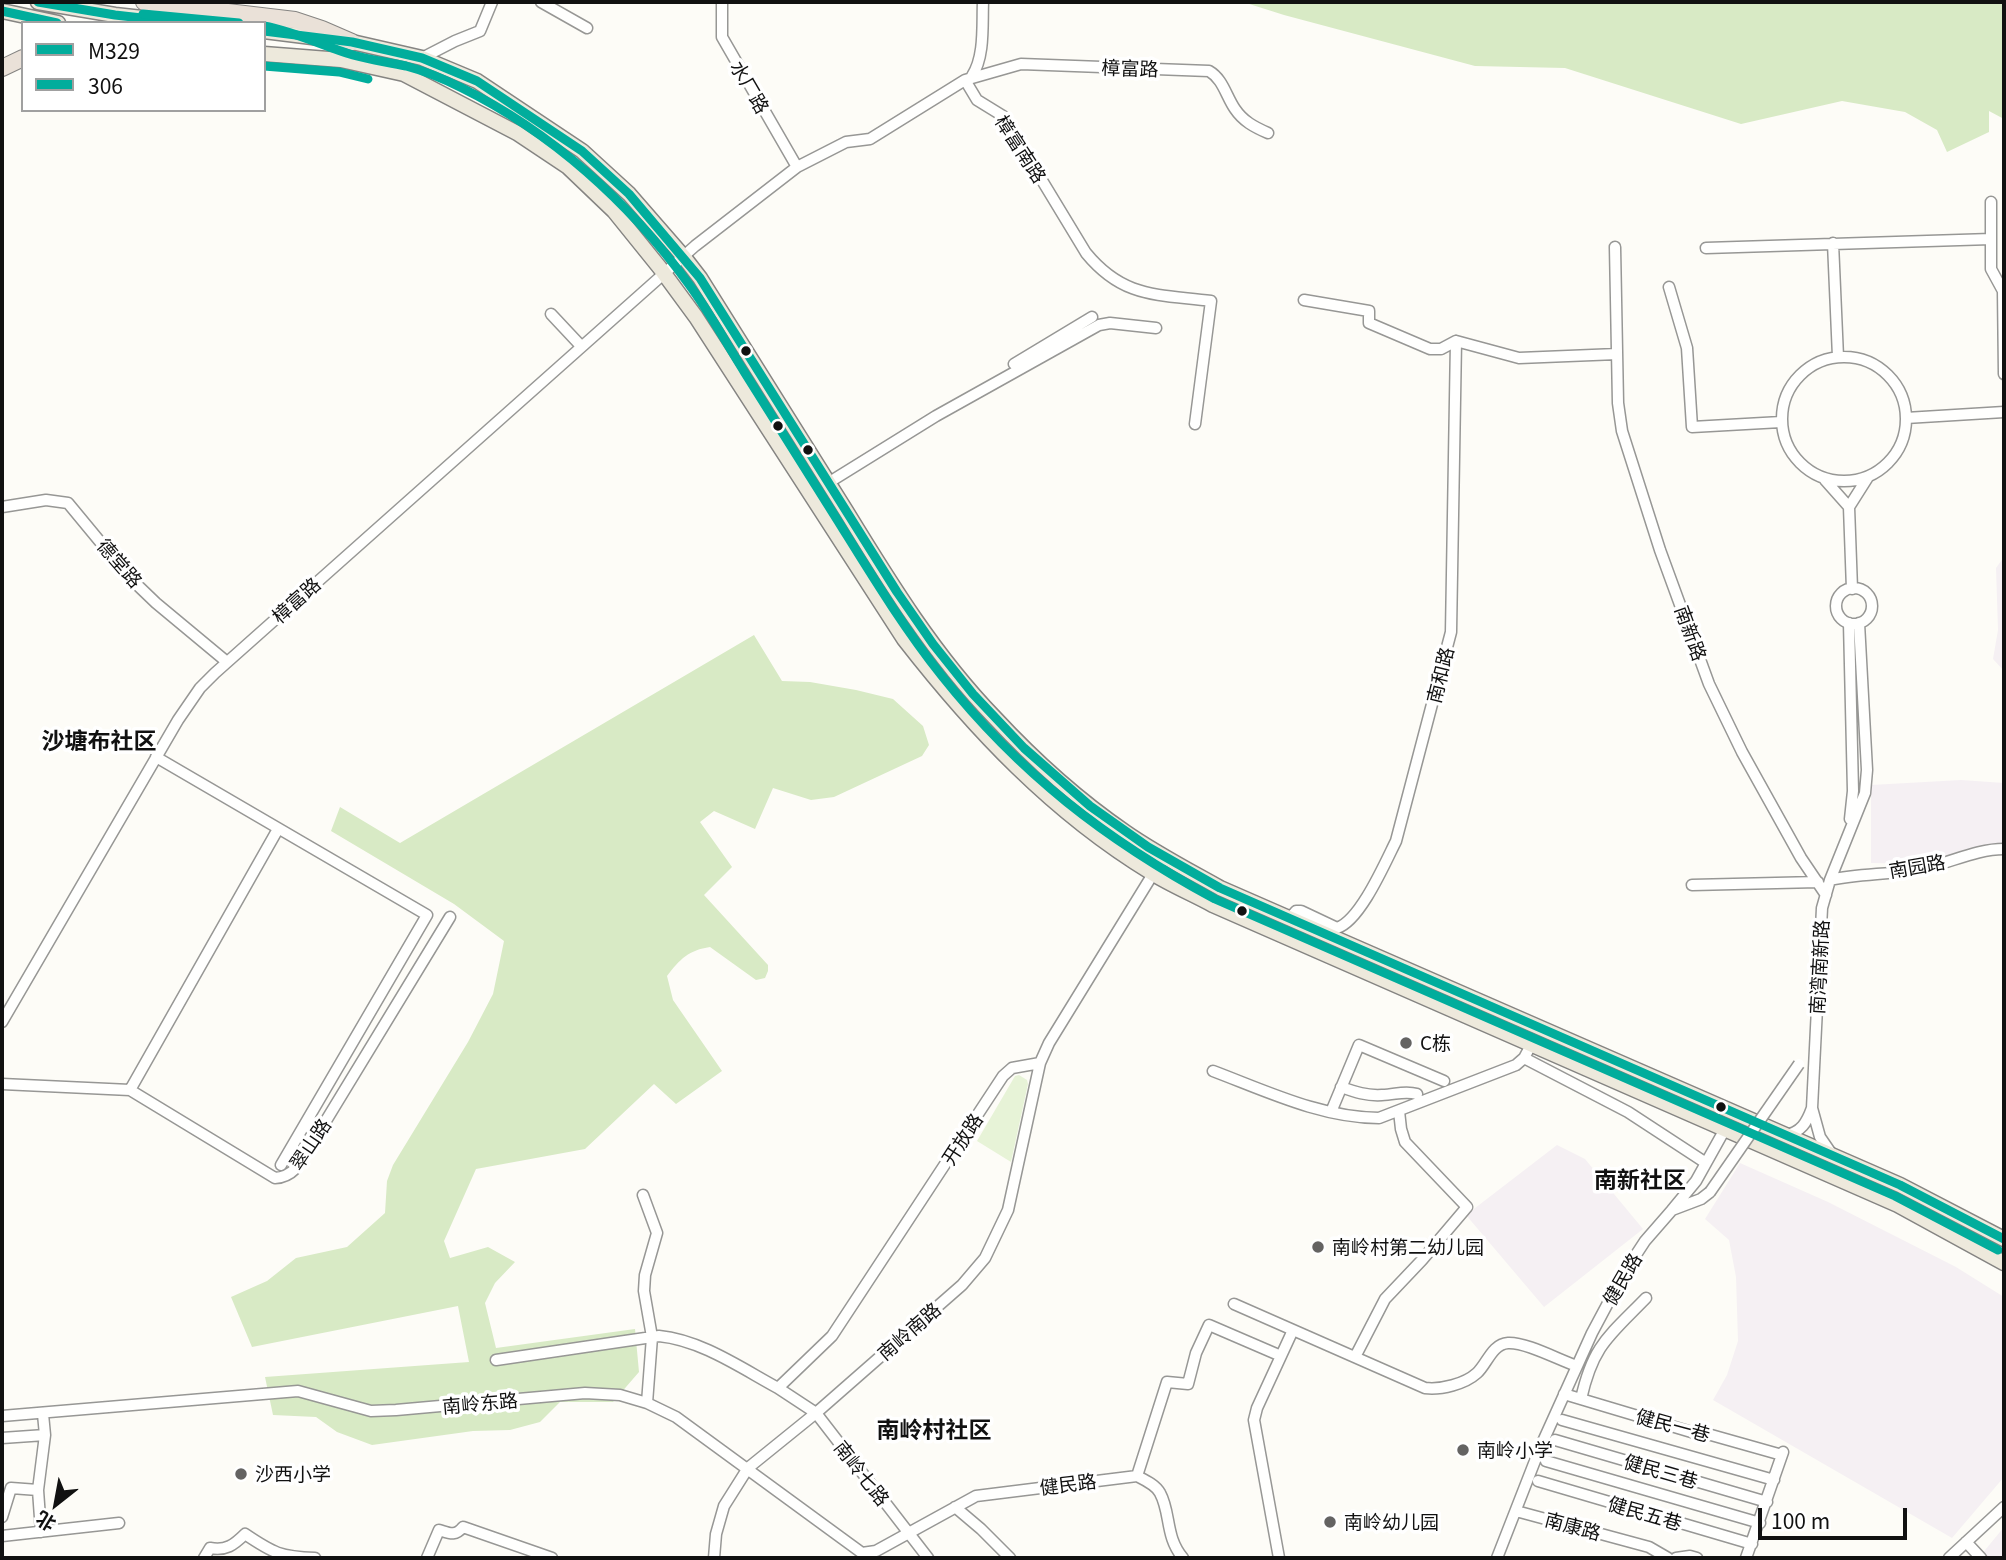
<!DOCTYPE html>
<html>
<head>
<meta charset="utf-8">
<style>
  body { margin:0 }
  #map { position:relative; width:2006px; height:1560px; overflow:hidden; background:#fdfcf7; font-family:Georgia,"Noto Sans SC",serif }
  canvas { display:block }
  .frame { position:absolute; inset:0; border:4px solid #111; pointer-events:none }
  .legend { position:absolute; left:21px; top:21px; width:245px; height:91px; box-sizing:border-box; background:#fff; border:2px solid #a0a0a0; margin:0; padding:9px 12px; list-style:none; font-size:21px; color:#111 }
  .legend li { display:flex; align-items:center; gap:14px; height:35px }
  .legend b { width:35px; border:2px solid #a0a0a0 }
  .north { position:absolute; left:21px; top:1469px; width:70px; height:70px; -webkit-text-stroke:5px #fff; paint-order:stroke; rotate:211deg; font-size:19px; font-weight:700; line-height:28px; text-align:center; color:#111 }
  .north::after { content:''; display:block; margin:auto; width:24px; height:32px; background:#111; clip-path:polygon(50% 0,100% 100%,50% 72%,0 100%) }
  .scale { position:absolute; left:1758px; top:1508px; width:149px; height:32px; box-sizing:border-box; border:4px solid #111; border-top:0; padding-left:9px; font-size:21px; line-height:24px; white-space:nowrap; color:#111; -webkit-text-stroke:5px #fff; paint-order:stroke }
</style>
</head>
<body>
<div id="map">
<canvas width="2006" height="1560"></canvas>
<div class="frame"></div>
<ul class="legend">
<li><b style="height:9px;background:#01ad9c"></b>M329</li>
<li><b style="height:9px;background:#01ad9c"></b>306</li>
</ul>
<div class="north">北</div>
<div class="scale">100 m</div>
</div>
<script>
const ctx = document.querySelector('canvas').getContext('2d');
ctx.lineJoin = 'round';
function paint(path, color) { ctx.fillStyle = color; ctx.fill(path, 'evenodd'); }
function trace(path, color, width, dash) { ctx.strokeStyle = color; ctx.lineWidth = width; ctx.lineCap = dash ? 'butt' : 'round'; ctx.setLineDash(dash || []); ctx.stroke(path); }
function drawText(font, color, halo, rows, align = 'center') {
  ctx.font = font + ' Georgia,"Noto Sans SC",serif'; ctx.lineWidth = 7; ctx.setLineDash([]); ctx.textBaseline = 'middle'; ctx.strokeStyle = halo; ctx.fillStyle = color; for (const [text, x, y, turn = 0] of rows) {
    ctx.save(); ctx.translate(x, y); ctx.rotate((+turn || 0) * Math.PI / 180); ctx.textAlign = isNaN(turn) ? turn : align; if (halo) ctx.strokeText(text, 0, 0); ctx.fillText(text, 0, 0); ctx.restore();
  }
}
paint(new Path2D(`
  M 2004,557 L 2004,671 L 1993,659 L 1998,630 L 1996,568 Z
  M 1961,780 L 2004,783 L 2004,844 L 1924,864 L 1871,863 L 1871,785 Z
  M 1557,1145 L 1585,1159 L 1643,1229 L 1544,1307 L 1466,1215 Z
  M 1740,1163 L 1828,1202 L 1956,1267 L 2004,1297 L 2004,1477 L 1952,1538 L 1713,1400 L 1727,1375 L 1738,1341 L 1736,1277 L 1729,1240 L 1705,1219 Z
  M 2004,1527 L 2004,1558 L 1984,1558 L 1981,1555 Z`), '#f5f0f3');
paint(new Path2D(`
  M 1019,1075 L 1027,1080 L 1028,1084 L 1011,1162 L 977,1141 L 1015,1076 Z`), '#e7f3d7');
paint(new Path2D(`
  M 1243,2 L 2004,2 L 2004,119 L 1989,111 L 1989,132 L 1947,152 L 1937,130 L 1905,112 L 1842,101 L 1741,124 L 1565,68 L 1475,66 L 1284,15 Z
  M 754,635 L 782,681 L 810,682 L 856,690 L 893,699 L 923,726 L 929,745 L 922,756 L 834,797 L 811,800 L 773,788 L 755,829 L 714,811 L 700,822 L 732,867 L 704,895 L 768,965 L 768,971 L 765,978 L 756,980 L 710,947 C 689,950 680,959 667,976 L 673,1000 L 722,1071 L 676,1104 L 654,1084 L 585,1149 L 476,1169 L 444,1241 L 450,1258 L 488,1247 L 515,1262 L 495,1283 L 485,1303 L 496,1348 L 635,1329 L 639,1372 L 613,1402 L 560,1402 L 540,1422 L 510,1430 L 473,1431 L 372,1445 L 337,1432 L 316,1417 L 273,1415 L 265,1377 L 469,1362 L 458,1306 L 252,1347 L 231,1297 L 267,1281 L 296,1258 L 347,1247 L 385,1213 L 387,1181 L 393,1165 L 468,1042 L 493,994 L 504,941 L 454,904 L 331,831 L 340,807 L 400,843 Z`), '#d8eac5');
const minor = new Path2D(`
  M 541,2 L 587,28
  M 722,2 L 722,37 L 797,167
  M 422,58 L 455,41 L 480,31 L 492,2
  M 972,76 C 985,56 982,25 983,2
  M 965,80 L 1021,64 L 1209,71 C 1223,79 1226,96 1235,109 C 1243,121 1254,127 1268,133
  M 1991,202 L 1991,269 L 2003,291 L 2004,374
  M 1833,243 L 1838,357
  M 1615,247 L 1618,403 L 1622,431 L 1660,550 L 1709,684 L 1742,752 L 1801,858 L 1826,895
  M 1706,248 L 1991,239
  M 1669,287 L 1687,348 L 1692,427 L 1781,422
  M 1304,300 L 1369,311 L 1369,323 L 1430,349 L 1441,349 L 1456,341 L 1519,358 L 1617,354
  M 551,314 L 581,346
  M1782 419a62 62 0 1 1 124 0a62 62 0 1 1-124 0Z
  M 1014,364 L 1092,317
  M 1906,418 L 2004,412
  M 1825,480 L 1849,507
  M 828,483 L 936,416 L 1099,325 L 1110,323 L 1156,328
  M 2,507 L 46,500 L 68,503 L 130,578 L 156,603 L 227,662
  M1836 606a18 18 0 1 1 36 0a18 18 0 1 1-36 0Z
  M 1852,589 L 1849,507 L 1868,477
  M 1849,623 L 1853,791 L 1850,819
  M 156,757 L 427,915 L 281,1165
  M 1830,880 C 1862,873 1896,875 1929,867 C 1954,861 1978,849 2004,849
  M 1692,885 L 1818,882
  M 1289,919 L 1296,911 L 1301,911 L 1337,928 C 1360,921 1385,863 1396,841 L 1451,632 L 1456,341
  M 2,1022 L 178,720 L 200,688 L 215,673 L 695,246 L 797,167 L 846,142 L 870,139 L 965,80 L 977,100 L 1003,116 L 1086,253 C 1123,298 1156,294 1211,301 L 1195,424
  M 1524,1058 L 1628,1112 L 1706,1163
  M 1213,1071 C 1266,1091 1322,1118 1379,1118 L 1516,1065 L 1524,1058 L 1531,1045
  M 2,1084 L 130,1090 L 275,1178 C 296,1177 303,1158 313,1142 L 450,917
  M 1341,1087 C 1355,1092 1367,1096 1382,1095 C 1395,1095 1404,1090 1417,1094
  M 130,1090 L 278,829
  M 1331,1112 L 1359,1045 L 1444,1081
  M 1785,1135 C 1801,1133 1807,1122 1812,1108
  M 1831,1153 L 1820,1137 L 1812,1108 L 1822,908 L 1830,880 L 1865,793 L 1867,770 L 1859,623
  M 643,1195 L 657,1233 L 645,1275 L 644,1291 L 652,1337 L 647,1403
  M 1672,1210 L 1696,1181 L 1725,1129
  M 1234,1304 L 1425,1388 C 1441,1390 1465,1384 1477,1373 C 1487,1364 1492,1344 1508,1343 C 1526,1342 1559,1360 1577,1366
  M 1355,1357 L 1385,1299 L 1422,1260 L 1467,1207 L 1405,1142 L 1401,1129 L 1399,1111
  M 496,1360 L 659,1336 C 701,1340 741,1368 778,1388
  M 1564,1394 L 1698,1434 L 1704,1433 L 1782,1455
  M 1581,1399 C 1593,1345 1609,1336 1646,1298
  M 2,1416 L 298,1391 L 371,1411 L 396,1410 L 585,1393 L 620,1395 L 647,1403 L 676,1417 L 862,1553 L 876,1551 L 976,1496 L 1137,1476 C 1145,1480 1156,1485 1160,1493 C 1171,1513 1165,1537 1183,1558
  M 1562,1420 L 1774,1480
  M 2,1438 L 45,1435 L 43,1414
  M 1555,1440 L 1767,1502
  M 1546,1461 L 1760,1523
  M 1137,1476 L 1167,1382 L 1188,1384 L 1196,1353 L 1209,1325 L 1281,1356
  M 1538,1481 L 1752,1544
  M 38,1490 L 41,1532
  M 955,1507 L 981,1529 L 1010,1558
  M 1516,1511 L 1649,1547 L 1668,1558
  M 2,1517 L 11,1488 L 38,1490 L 45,1435
  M 2,1536 L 119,1523
  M 1966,1542 L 1981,1558
  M 204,1558 L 210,1548 C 226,1551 234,1545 245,1534 C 273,1553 281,1557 315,1558
  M 427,1558 L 439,1530 C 449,1533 455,1537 463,1527 L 552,1558
  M 714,1558 L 716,1534 L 724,1506 L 748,1468 L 816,1413 L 962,1285 L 985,1258 L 1008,1210 L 1040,1063
  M 928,1558 L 816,1413 L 778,1388 L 832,1336 L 1003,1076 L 1012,1068 L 1040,1063 L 1049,1043 L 1164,856
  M 1279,1558 L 1254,1420 L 1257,1408 L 1293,1330
  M 1497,1558 L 1540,1448 L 1592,1333 L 1624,1273 L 1645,1241 L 1672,1210 L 1701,1199 L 1710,1192
  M 1676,1558 L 1690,1556 L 1697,1558
  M 1746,1558 L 1783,1452
  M 1949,1558 L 2004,1507`);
const major = new Path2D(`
  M 38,2 L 115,15 L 188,23
  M 2,11 L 58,23
  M 264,31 L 352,42 L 422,58 L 477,81 L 582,151 L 629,194 L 683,256 L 700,278 C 749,356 797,434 846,511 C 890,583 935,656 994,717 C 1033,759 1077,799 1125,832 C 1155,853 1188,870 1220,888 L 1900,1185 L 2004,1239
  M 264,54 L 341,60 L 404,74 L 517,133 L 568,167 L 614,211 L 660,268 L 696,317 L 904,639 C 974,729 1053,813 1152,873 C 1171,885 1193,894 1213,905 L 1898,1205 L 2004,1263`);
const highway = new Path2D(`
  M 144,2 L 295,20 L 322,29 L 352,42
  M 2,68 L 23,58`);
trace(minor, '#979795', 13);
trace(major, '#858482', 17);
trace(highway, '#858482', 18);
trace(minor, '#fffffe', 10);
trace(major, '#ede9dc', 14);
trace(highway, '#eae1d8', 16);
const minorBridge = new Path2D(`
  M 1710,1192 L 1799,1064`);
trace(minorBridge, '#979795', 13, []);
trace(minorBridge, '#fffffe', 10);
trace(new Path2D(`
  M 38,2 L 115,15 L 186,23
  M 2,11 L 57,23
  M 264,31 L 352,42 L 422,58 L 477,81 L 582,151 L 629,194 L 700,278 L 897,592 L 933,644 L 973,694 L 1024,748 L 1090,806 L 1148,847 L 1220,888 L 1900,1185 L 2004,1239`), '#01ad9c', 9);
trace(new Path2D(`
  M 143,14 L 239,23
  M 264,26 C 296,32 323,46 353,55 C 370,60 388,62 406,66 C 425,71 444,79 462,88 C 551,132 629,202 688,283 C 709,311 726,343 745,373 C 776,423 807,472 838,521 C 871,574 903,627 942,676 C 1020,774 1106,840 1215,899 L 1895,1196 L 1998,1250
  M 264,66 L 339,72 L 368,79`), '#01ad9c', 9);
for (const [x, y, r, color] of [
  [746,351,6,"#111"],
  [778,426,6,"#111"],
  [808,450,6,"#111"],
  [1242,911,6,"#111"],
  [1406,1043,7,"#646362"],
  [1721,1107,6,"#111"],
  [1318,1247,7,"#646362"],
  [1463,1450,7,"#646362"],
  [241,1474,7,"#646362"],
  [1330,1522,7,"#646362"]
]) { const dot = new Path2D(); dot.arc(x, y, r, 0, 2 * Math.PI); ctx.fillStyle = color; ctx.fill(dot); trace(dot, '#fff', 2.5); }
drawText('19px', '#111', '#fff', [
  ["樟富路",1130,68,2],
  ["水厂路",750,87,60],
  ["樟富南路",1021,149,57],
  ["德堂路",120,563,49],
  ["樟富路",296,600,-42],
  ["南新路",1691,633,70],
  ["南和路",1440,675,-76],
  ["南园路",1917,866,-10],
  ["南湾南新路",1819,967,-87],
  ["开放路",962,1139,-57],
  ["翠山路",310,1144,-56],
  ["健民路",1622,1279,-60],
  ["南岭南路",909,1331,-41],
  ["南岭东路",480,1403,-5],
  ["健民一巷",1673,1425,15],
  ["健民三巷",1661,1471,16],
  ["南岭七路",862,1473,52],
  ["健民路",1068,1484,-7],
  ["健民五巷",1645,1513,16],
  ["南康路",1573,1526,15]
]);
drawText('19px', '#111', '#fff', [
  ["C栋",1420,1043],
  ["南岭村第二幼儿园",1332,1247],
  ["南岭小学",1477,1450],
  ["沙西小学",255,1474],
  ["南岭幼儿园",1344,1522]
], 'left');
drawText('bold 23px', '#111', '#fff', [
  ["沙塘布社区",99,740],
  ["南新社区",1640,1179],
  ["南岭村社区",934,1429]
]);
</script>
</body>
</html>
